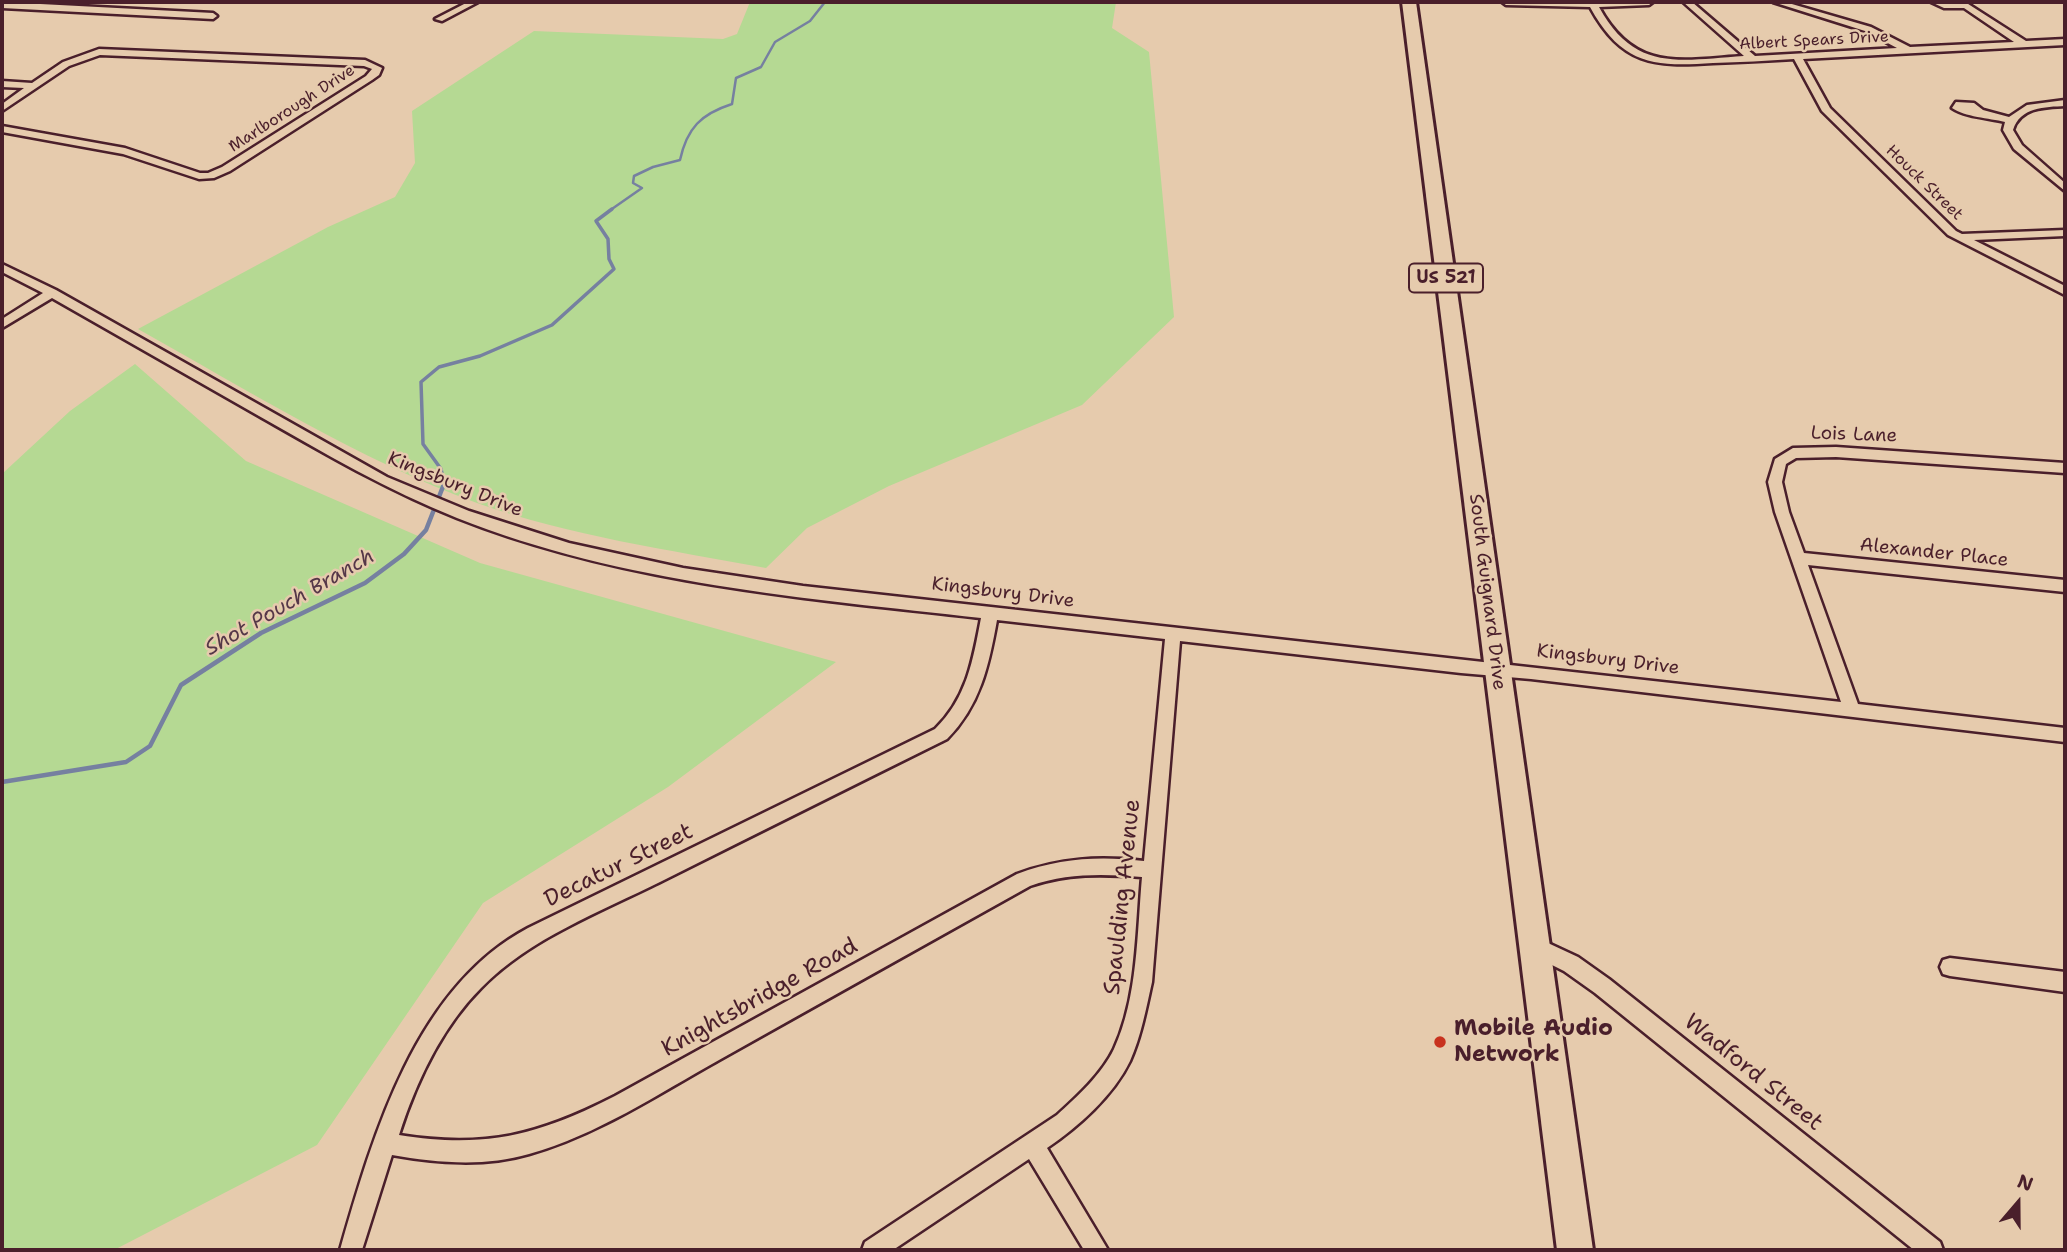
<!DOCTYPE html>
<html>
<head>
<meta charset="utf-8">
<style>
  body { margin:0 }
  #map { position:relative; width:2067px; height:1252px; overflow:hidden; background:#e6cbad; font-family:"Shantell Sans",sans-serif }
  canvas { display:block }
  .frame { position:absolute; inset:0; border:4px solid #4a1f2b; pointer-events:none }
  .north { position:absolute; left:1983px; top:1168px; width:70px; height:70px; -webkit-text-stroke:5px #e6cbad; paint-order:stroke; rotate:20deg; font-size:19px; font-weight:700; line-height:28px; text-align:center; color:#4a1f2b }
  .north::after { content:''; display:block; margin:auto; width:24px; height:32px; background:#4a1f2b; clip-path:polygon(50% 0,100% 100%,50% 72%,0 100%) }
</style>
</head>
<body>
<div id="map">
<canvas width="2067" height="1252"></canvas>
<div class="frame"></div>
<div class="north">N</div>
</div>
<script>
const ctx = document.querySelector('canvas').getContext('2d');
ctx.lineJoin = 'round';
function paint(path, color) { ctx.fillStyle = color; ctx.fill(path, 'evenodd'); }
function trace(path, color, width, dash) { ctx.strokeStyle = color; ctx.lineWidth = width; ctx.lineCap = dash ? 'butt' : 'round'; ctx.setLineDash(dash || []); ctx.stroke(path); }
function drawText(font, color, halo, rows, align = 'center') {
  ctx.font = font + ' "Shantell Sans",sans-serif'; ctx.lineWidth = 5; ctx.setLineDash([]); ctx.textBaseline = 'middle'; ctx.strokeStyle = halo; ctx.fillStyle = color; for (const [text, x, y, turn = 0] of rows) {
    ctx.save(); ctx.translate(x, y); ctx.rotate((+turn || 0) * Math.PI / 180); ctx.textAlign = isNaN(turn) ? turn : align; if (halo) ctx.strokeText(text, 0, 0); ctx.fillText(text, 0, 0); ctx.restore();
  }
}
paint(new Path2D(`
  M 750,2 L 1116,2 L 1112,28 L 1149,52 L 1174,317 L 1082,405 L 889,486 L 807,528 L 766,568 C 670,550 570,536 477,503 C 358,459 249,391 138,329 L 328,227 L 395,197 L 415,163 L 412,111 L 534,31 L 723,39 L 737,34 Z
  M 135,364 L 246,461 L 480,563 L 836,662 L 668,787 L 483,903 L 317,1145 L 114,1250 L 2,1250 L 2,474 L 70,411 Z`), '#b5d993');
trace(new Path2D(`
  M 609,211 L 642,188 L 633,183 L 634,176 L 653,167 L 680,160 C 687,128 701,114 732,104 L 736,78 L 761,67 L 775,42 L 810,21 L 825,2`), '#7680a0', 2.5);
trace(new Path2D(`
  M 443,478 L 441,469 L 423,444 L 421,382 L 439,367 L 480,356 L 552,325 L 614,269 L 609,259 L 608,239 L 596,221 L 612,209`), '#7680a0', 3.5);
trace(new Path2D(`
  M 2,782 L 126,762 L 150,746 L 181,685 L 261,633 L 365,583 L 404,554 L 426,530 L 444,484 L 442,476`), '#7680a0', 4.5);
const minor = new Path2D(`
  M 2,2 L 213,13 L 217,16 L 213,19 L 2,8 Z
  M 468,2 L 478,2 L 442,21 L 435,19 Z
  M 1502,2 L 1653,2 L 1649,5 L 1599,7 C 1635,73 1680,60 1744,56 L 1683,2 L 1692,2 L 1755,56 L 1897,48 L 1865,31 L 1773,2 L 1785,2 L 1871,27 L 1910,47 L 2014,42 L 1964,8 L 1944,8 L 1931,2 L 1965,2 L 2026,41 L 2065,39 L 2065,45 L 1803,59 L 1830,108 L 1956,231 L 1962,234 L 2065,230 L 2065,236 L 1974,240 L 2065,286 L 2065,295 L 1948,235 L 1822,111 L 1794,59 C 1766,61 1741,62 1713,63 C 1653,67 1622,65 1590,7 L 1506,5 Z
  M 99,49 L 365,60 L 382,68 L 379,75 L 372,80 L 230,171 L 214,178 L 199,179 L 123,154 L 2,132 L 2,126 L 125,148 L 200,173 L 208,173 L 222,167 L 366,76 L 372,69 L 364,66 L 100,55 L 69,66 L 2,111 L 2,104 L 24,88 L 2,87 L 2,81 L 32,83 L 63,62 Z
  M 2065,100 L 2065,106 C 2045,107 2020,107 2013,130 L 2022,145 L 2065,183 L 2065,191 L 2014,149 L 2003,130 L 2005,122 C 1989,118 1965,117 1952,108 L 1956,102 L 1974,103 L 1983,110 L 2009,117 L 2027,105 Z
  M 2,264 L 56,290 L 387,477 L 469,511 L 569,543 L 683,568 L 803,586 L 1841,702 L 1775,512 L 1768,482 L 1775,459 L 1793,448 L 1836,447 L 2065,463 L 2065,473 L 1836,457 L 1796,458 L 1786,464 L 1782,482 L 1789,512 L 1804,553 L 2065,580 L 2065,592 L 1808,565 L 1858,704 L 2065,728 L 2065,742 L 1531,679 L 1461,673 L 1180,641 L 1152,982 C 1146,1009 1141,1036 1130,1061 C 1113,1096 1078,1127 1047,1148 L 1108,1250 L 1084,1250 L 1029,1159 L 893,1250 L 862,1250 L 865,1242 L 1057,1115 C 1077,1097 1102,1074 1114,1049 C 1138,997 1137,933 1142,877 C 1103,874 1067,873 1030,886 C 926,944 822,1002 719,1060 C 658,1094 597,1135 529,1154 C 485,1167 437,1163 392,1155 L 362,1250 L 340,1250 C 373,1135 415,988 528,928 L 935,729 C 967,698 973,660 981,618 C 805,598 623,584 457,518 C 387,490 324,453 259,416 C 190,377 121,337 52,298 L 2,328 L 2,319 L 43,293 L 2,272 ZM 997,620 L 1165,639 L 1144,861 C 1099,856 1060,858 1017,874 L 615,1096 C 539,1135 485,1149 399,1135 C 416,1082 442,1027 481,988 C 530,938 600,912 662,881 C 757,833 852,786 947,739 C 980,706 989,665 997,620 Z
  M 1535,937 L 1578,957 L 1609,979 L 1940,1242 L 1943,1250 L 1914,1250 L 1595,993 L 1564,971 L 1528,953 L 1525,946 L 1528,939 Z
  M 1950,958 L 2065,972 L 2065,992 L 1950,976 L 1943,974 L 1940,967 L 1943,960 Z`);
const highway = new Path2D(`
  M 1402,2 L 1416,2 L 1593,1250 L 1557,1250 Z`);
trace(minor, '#4a1f2b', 5);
trace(highway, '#4a1f2b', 6);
paint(minor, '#e6cbad');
paint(highway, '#e6cbad');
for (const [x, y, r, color] of [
  [1440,1042,7,"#c8321e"]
]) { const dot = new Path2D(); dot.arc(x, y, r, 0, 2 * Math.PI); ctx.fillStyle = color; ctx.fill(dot); trace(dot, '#e6cbad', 2.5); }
drawText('16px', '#4a1f2b', '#e6cbad', [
  ["Albert Spears Drive",1814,41,-3],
  ["Marlborough Drive",292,109,-33],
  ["Houck Street",1924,183,44]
]);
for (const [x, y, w] of [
  [1446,278,74]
]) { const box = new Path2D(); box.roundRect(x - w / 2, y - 14.5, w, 29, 5); ctx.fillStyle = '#e6cbad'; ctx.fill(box); trace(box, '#4a1f2b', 2); }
drawText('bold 18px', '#4a1f2b', null, [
  ["US 521",1446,278]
]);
drawText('19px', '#4a1f2b', '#e6cbad', [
  ["Lois Lane",1854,435,2],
  ["Kingsbury Drive",455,485,22],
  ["Alexander Place",1934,553,6],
  ["South Guignard Drive",1487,592,83],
  ["Kingsbury Drive",1003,593,7],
  ["Kingsbury Drive",1608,660,7]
]);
drawText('italic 21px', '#553748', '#e6cbad', [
  ["Shot Pouch Branch",290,603,-30]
]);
drawText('23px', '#4a1f2b', '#e6cbad', [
  ["Decatur Street",619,866,-26],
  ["Spaulding Avenue",1123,897,-84],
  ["Knightsbridge Road",760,998,-29],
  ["Wadford Street",1753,1073,39]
]);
drawText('bold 23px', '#4a1f2b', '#e6cbad', [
  ["Mobile Audio",1454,1029],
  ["Network",1454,1055]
], 'left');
</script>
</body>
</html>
